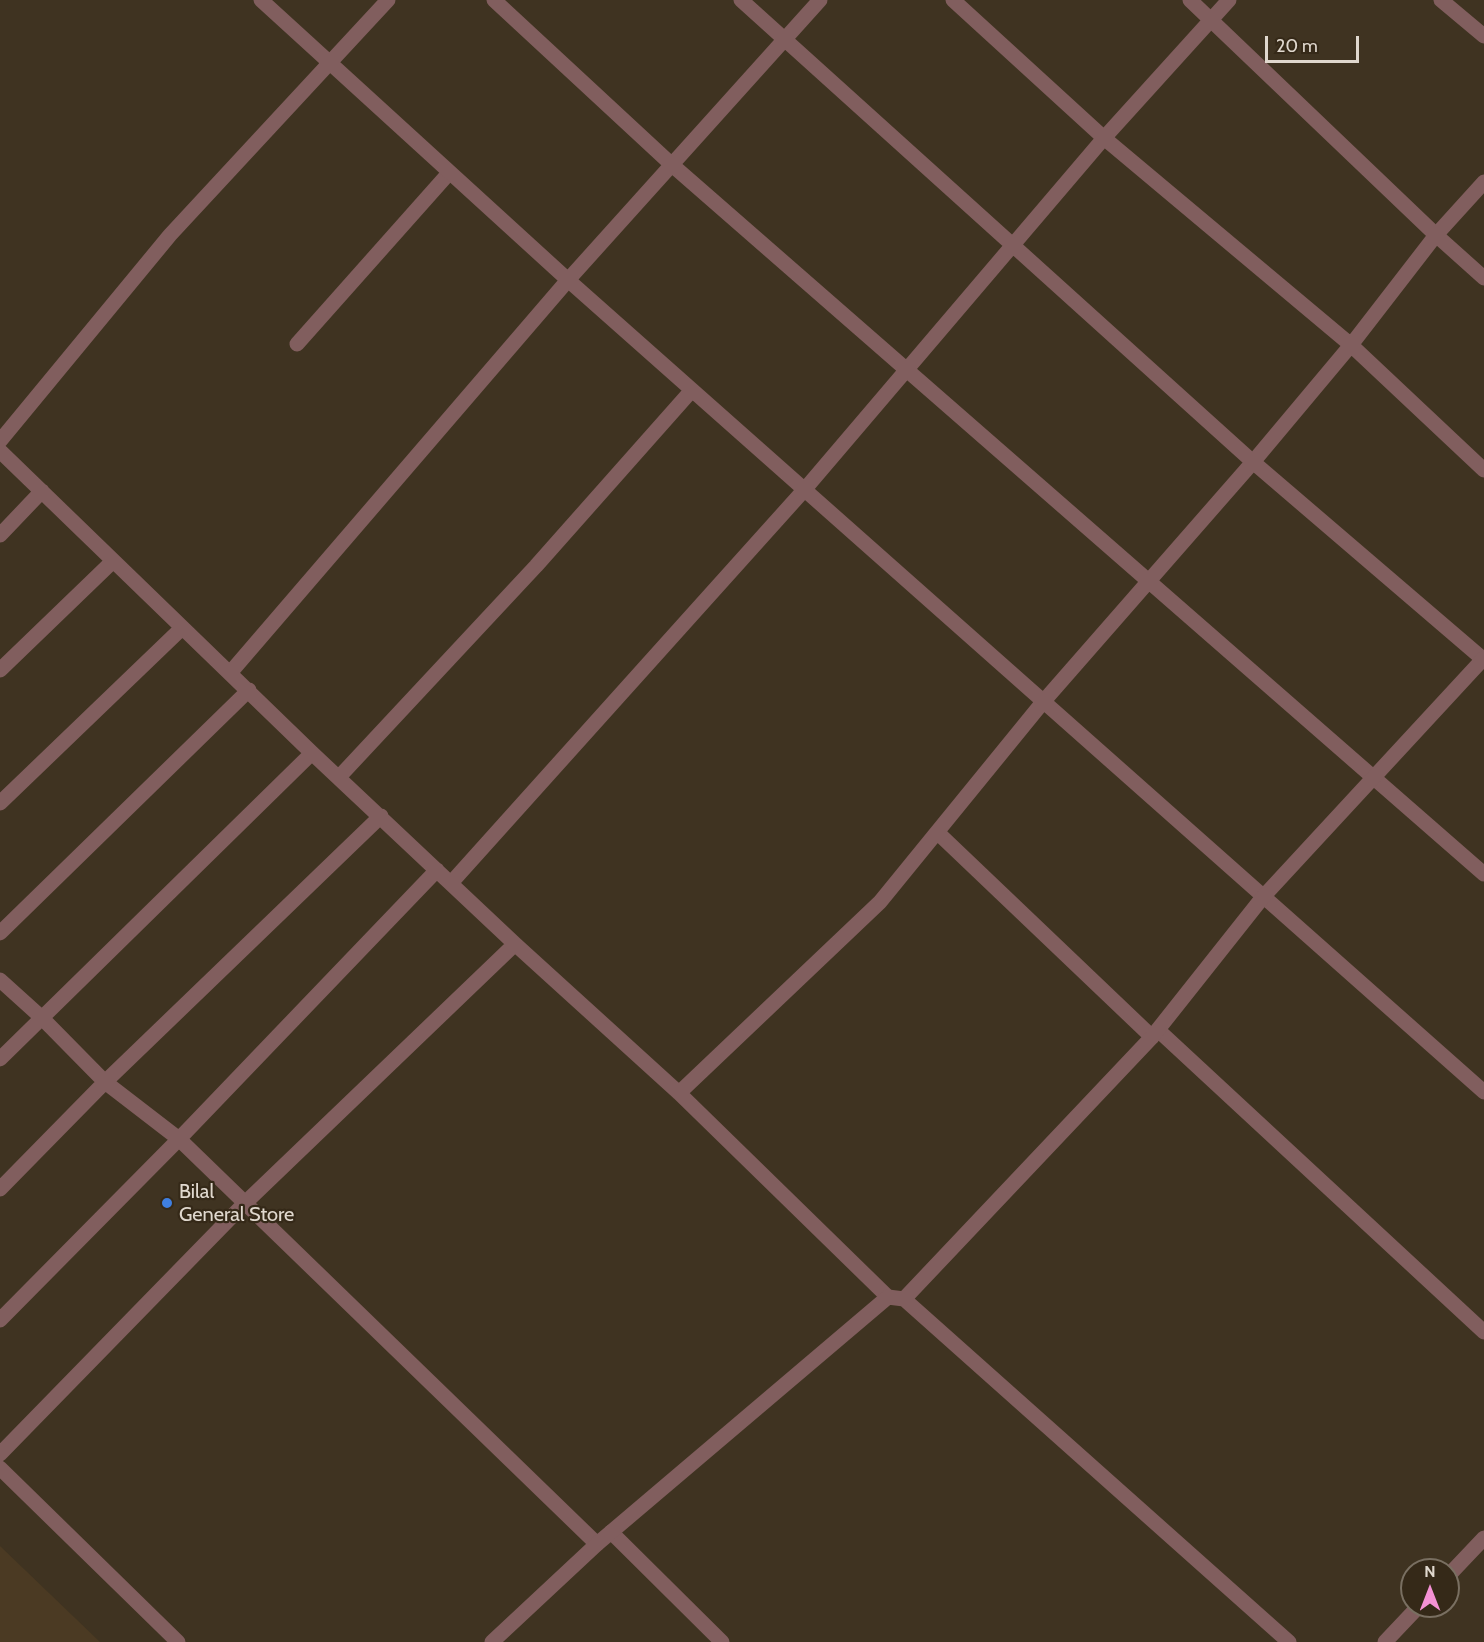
<!DOCTYPE html>
<html>
<head>
<meta charset="utf-8">
<style>
  body { margin:0 }
  #map { position:relative; width:1484px; height:1642px; overflow:hidden; background:#3f3321; font-family:Cabin,sans-serif }
  canvas { display:block }
  .north { position:absolute; left:1400px; top:1558px; width:60px; height:60px; box-sizing:border-box; background:#352918; border:2px solid #796f61; border-radius:50%; rotate:0deg; font-size:16px; font-weight:700; line-height:24px; text-align:center; color:#e0d8ce }
  .north::after { content:''; display:block; margin:auto; width:21px; height:27px; background:#f491d4; clip-path:polygon(50% 0,100% 100%,50% 72%,0 100%) }
  .scale { position:absolute; left:1265px; top:36px; width:94px; height:27px; box-sizing:border-box; border:3px solid #e0d8ce; border-top:0; padding-left:8px; font-size:18px; line-height:21px; white-space:nowrap; color:#e0d8ce; -webkit-text-stroke:4px #352918; paint-order:stroke }
</style>
</head>
<body>
<div id="map">
<canvas width="1484" height="1642"></canvas>
<div class="north">N</div>
<div class="scale">20 m</div>
</div>
<script>
const ctx = document.querySelector('canvas').getContext('2d');
ctx.lineJoin = 'round';
function paint(path, color) { ctx.fillStyle = color; ctx.fill(path, 'evenodd'); }
function trace(path, color, width, dash) { ctx.strokeStyle = color; ctx.lineWidth = width; ctx.lineCap = dash ? 'butt' : 'round'; ctx.setLineDash(dash || []); ctx.stroke(path); }
function drawText(font, color, halo, rows, align = 'center') {
  ctx.font = font + ' Cabin,sans-serif'; ctx.lineWidth = 4.5; ctx.setLineDash([]); ctx.textBaseline = 'middle'; ctx.strokeStyle = halo; ctx.fillStyle = color; for (const [text, x, y, turn = 0] of rows) {
    ctx.save(); ctx.translate(x, y); ctx.rotate((+turn || 0) * Math.PI / 180); ctx.textAlign = isNaN(turn) ? turn : align; if (halo) ctx.strokeText(text, 0, 0); ctx.fillText(text, 0, 0); ctx.restore();
  }
}
paint(new Path2D(`
  M 0,1546 L 100,1642 L 0,1642 Z`), '#4b3a23');
trace(new Path2D(`
  M 297,344 L 449,173`), '#815e5e', 15);
trace(new Path2D(`
  M 261,0 L 568,280 L 1484,1092
  M 494,0 L 671,164 L 1484,874
  M 741,0 L 1253,462 L 1484,660
  M 953,0 L 1104,138 L 1351,345 L 1484,470
  M 1190,0 L 1436,235 L 1484,278
  M 1441,0 L 1484,36
  M 0,441 L 170,235 L 388,0
  M 0,451 L 312,753 L 515,944 L 679,1093 L 888,1297
  M 0,535 L 42,491
  M 0,670 L 112,562
  M 230,673 L 568,280 L 820,0
  M 340,776 L 536,566 L 692,390
  M 0,803 L 182,628
  M 937,832 L 1152,1037
  M 451,883 L 805,489 L 1104,138 L 1229,0
  M 0,933 L 249,690
  M 0,980 L 41,1017 L 105,1082 L 179,1139 L 597,1544
  M 1158,1030 L 1484,1332
  M 0,1059 L 312,753
  M 679,1093 L 880,902 L 1043,702 L 1253,462 L 1351,345 L 1436,235 L 1484,182
  M 0,1189 L 105,1082 L 381,816
  M 0,1320 L 179,1139 L 437,870
  M 0,1454 L 244,1204 L 515,944
  M 611,1532 L 722,1642
  M 1448,1576 L 1484,1538
  M 1385,1642 L 1419,1606`), '#815e5e', 15);
trace(new Path2D(`
  M 904,1299 L 1152,1037 L 1263,897 L 1484,658
  M 0,1468 L 178,1642
  M 492,1642 L 597,1544 L 888,1297 L 904,1299 L 1289,1642`), '#815e5e', 15);
for (const [x, y, r, color] of [
  [167,1203,6,"#3f7fe0"]
]) { const dot = new Path2D(); dot.arc(x, y, r, 0, 2 * Math.PI); ctx.fillStyle = color; ctx.fill(dot); trace(dot, '#352918', 2); }
drawText('20px', '#e0d8ce', '#352918', [
  ["Bilal",179,1192],
  ["General Store",179,1215]
], 'left');
</script>
</body>
</html>
